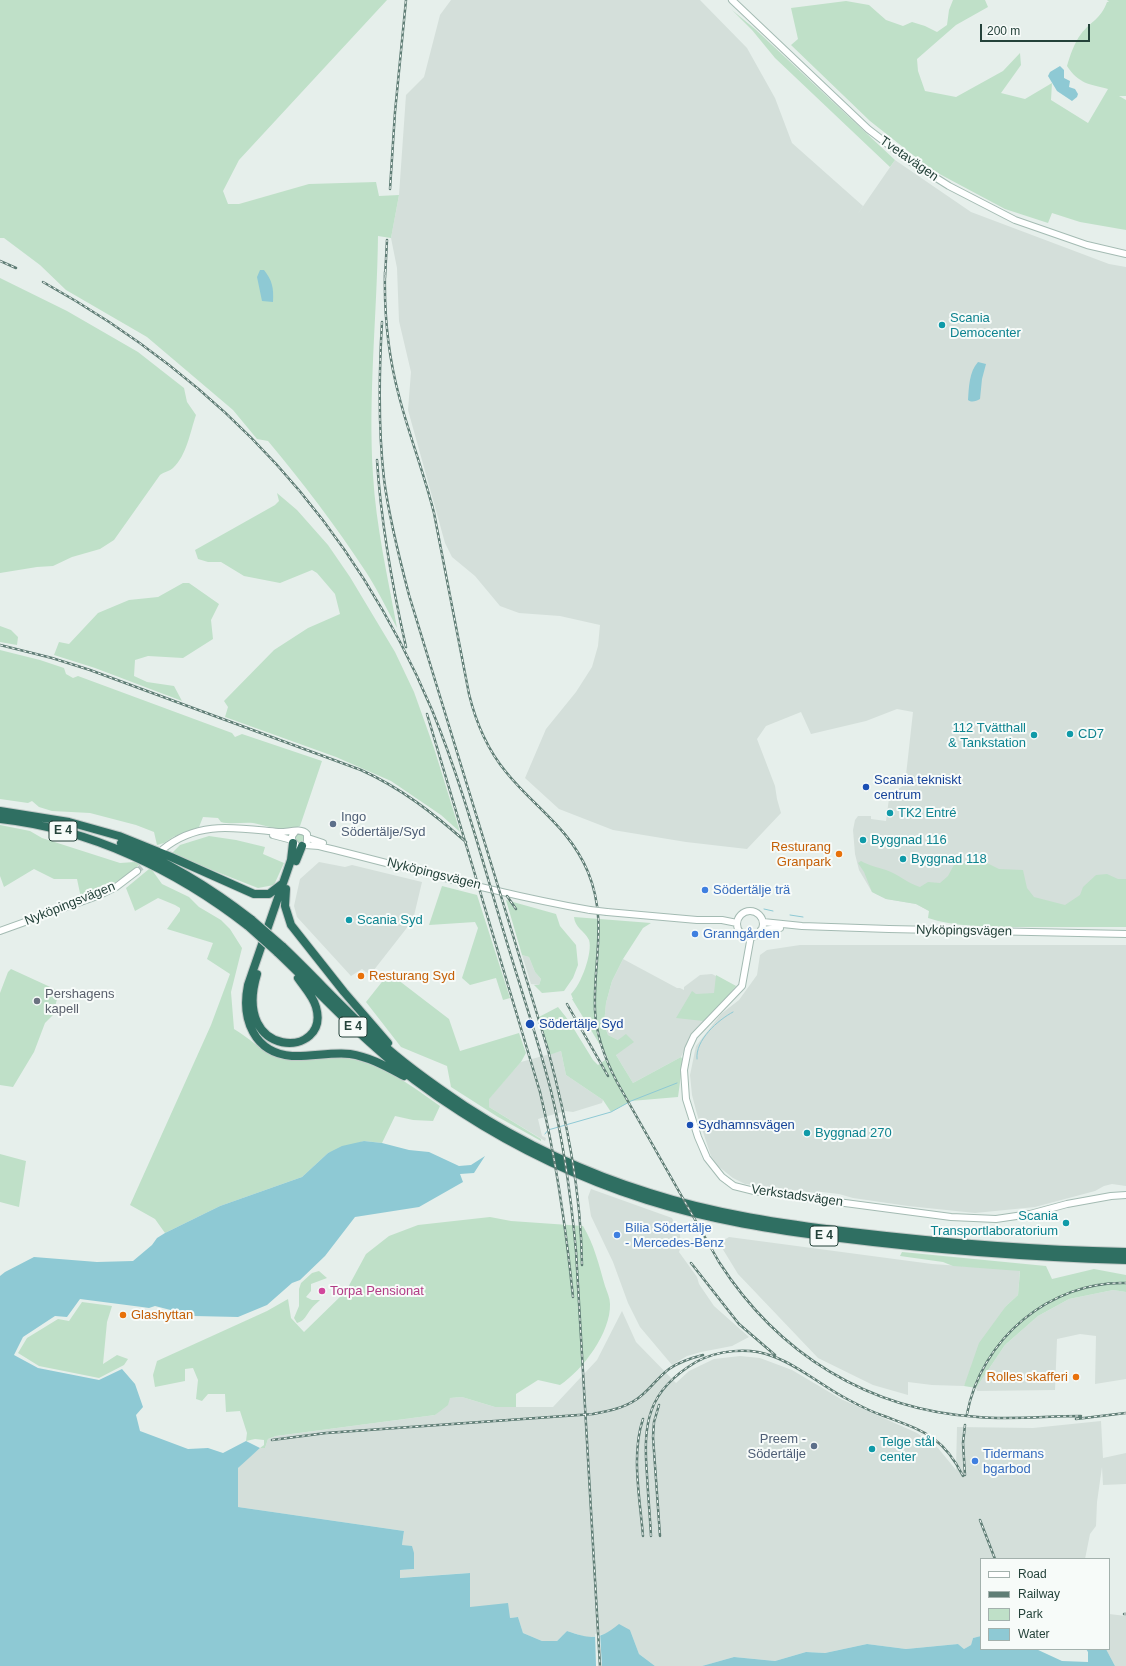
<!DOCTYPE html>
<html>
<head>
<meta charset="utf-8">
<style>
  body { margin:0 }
  #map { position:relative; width:1126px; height:1666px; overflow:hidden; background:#e6efeb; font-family:Arial,sans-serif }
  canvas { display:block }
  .legend { position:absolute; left:980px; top:1558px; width:130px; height:92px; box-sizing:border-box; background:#f7fbf9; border:1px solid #a3b1ad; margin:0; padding:5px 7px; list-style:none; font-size:12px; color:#24423a }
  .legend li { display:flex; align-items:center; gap:8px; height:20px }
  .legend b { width:20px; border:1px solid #a3b1ad }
  .scale { position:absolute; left:980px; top:24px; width:110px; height:18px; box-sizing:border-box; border:2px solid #24423a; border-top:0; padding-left:5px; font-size:12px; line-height:14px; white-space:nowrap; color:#24423a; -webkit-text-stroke:3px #f7fbf9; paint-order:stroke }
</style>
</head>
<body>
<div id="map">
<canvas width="1126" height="1666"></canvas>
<ul class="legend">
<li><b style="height:5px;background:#fff"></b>Road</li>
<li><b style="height:5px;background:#5f7d75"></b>Railway</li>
<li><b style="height:11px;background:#bfe0c8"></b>Park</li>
<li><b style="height:11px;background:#8ec9d4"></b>Water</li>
</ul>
<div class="scale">200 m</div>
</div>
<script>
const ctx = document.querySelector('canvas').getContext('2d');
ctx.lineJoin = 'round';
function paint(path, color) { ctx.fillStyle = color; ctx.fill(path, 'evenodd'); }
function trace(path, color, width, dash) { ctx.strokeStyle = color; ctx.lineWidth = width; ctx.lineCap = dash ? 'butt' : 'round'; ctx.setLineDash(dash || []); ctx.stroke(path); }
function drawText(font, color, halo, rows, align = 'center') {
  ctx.font = font + ' Arial,sans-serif'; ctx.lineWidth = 4; ctx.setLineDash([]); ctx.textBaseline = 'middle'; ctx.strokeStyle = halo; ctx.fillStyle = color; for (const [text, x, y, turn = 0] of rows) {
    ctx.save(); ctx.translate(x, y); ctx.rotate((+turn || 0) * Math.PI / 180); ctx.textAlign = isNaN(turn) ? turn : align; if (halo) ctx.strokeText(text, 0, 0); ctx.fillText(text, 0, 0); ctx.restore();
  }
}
paint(new Path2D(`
  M 451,0 L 700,0 L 747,48 L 775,98 L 792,143 L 863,206 L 857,215 L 895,160 L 971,212 L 1109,264 L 1126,267 L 1126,888 L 1075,908 L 929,911 L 916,904 L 886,899 L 872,892 L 859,870 L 855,854 L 853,830 L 855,820 L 858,816 L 871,816 L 871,819 L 886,821 L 890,791 L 896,791 L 905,784 L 913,712 L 897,709 L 866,721 L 811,734 L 801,712 L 766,726 L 757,739 L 775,786 L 777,799 L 781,813 L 747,849 L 686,842 L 613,830 L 559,809 L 525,778 L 546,729 L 576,692 L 592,667 L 598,646 L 600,625 L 560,616 L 519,613 L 500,606 L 475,576 L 452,557 L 445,543 L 408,410 L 411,372 L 399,321 L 397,268 L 391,238 L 399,195 L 406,95 L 424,77 L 440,15 Z
  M 319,862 L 345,867 L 352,865 L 422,882 L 413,920 L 370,975 L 362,969 L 351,976 L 297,917 L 294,906 L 300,879 Z
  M 800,945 L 1126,945 L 1126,1186 L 1112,1184 L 1104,1186 L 1095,1191 L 1035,1207 L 975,1213 L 908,1206 L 853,1198 L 839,1194 L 822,1192 L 817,1193 L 745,1184 L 733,1178 L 718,1166 L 711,1156 L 697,1114 L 692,1095 L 690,1075 L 696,1046 L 721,1014 L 739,1000 L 757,975 L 760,955 L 767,950 Z
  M 522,955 L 529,957 L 535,972 L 541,979 L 539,985 L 531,984 Z
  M 623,959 L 677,988 L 680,988 L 684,990 L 684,987 L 700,975 L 712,974 L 736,986 L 719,1006 L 693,1032 L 681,1057 L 633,1083 L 616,1055 L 618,1040 L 608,1035 L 604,1024 L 606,1003 L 612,981 Z
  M 561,1051 L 566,1075 L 603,1100 L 602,1103 L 573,1112 L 565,1111 L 538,1119 L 542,1136 L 546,1138 L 545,1141 L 489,1107 L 488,1099 L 521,1062 Z
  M 591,1189 L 672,1218 L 680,1235 L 681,1246 L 679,1252 L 697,1277 L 699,1284 L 714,1306 L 749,1337 L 732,1346 L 701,1352 L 687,1356 L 672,1365 L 640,1327 L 628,1303 L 613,1262 L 591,1216 L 588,1197 Z
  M 729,1237 L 932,1264 L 1020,1270 L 1018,1295 L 1006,1306 L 964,1386 L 932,1385 L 908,1382 L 908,1395 L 873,1385 L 818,1358 L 738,1274 L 719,1243 Z
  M 1113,1290 L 1126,1292 L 1126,1379 L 1095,1384 L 1096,1336 L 1080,1334 L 1057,1339 L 1055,1390 L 977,1391 L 976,1388 L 1005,1345 L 1038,1316 L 1069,1299 Z
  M 622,1311 L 636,1342 L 676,1383 L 689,1371 L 714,1359 L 740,1356 L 760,1358 L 792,1370 L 841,1399 L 917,1433 L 938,1448 L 956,1470 L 957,1427 L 1033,1428 L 1101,1421 L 1103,1458 L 1126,1453 L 1126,1484 L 1103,1485 L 1102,1467 L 1097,1502 L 1096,1526 L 1090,1534 L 1085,1559 L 981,1559 L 981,1636 L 973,1638 L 971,1645 L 964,1649 L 958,1644 L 906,1649 L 867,1644 L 825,1653 L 806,1652 L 775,1661 L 734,1657 L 702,1666 L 655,1666 L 639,1654 L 630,1630 L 608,1633 L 589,1638 L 567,1631 L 557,1641 L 542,1641 L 523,1633 L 518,1617 L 510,1618 L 470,1607 L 469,1573 L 399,1578 L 400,1570 L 414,1569 L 402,1545 L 404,1531 L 238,1507 L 238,1468 L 242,1463 L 260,1448 L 265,1448 L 268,1439 L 276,1436 L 435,1415 L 450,1398 L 462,1397 L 495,1407 L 553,1407 L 597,1360 Z
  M 1109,1614 L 1126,1616 L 1126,1666 L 1115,1666 L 1106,1649 L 1109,1649 Z`), '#d4dfda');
paint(new Path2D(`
  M 0,0 L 387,0 L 239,160 L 223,191 L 228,204 L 239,204 L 309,184 L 376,182 L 379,196 L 399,195 L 391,238 L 378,236 C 377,316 368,396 373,475 C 376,527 388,578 397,628 C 387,609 377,589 366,572 C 336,526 303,483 268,441 L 257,439 L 233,410 L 147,337 L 66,290 L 40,265 L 4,238 L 0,238 Z
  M 953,0 L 985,0 L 988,7 L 956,25 L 917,59 L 918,71 L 925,91 L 956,97 L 1003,71 L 1020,53 L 1021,65 L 1001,93 L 1025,99 L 1052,83 L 1051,100 L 1088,123 L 1108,89 C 1089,84 1079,84 1067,66 C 1070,56 1074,43 1081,34 C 1090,22 1101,19 1107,2 L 1109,2 L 1107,0 L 1126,0 L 1126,96 L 1119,96 L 1126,100 L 1126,230 L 1080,222 L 1052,213 L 1048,223 L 1005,209 L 932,170 L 870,121 L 791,45 L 798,39 L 791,8 L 846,1 L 869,5 L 886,20 L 903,26 L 912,22 L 925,26 L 937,32 L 947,25 L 949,10 Z
  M 732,10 L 755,29 L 895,160 L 890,167 L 775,58 L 752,30 Z
  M 0,278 L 67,311 L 138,352 L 184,388 L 187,402 L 196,415 C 190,432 187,455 173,468 C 170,471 164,472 160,475 L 114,540 L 100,549 L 72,557 L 53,566 L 37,567 L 0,573 Z
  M 277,493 L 297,510 L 328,545 L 350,577 L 395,652 L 414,692 L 434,748 L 460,832 L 441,815 L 391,781 L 336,757 L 225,717 L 228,707 L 224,701 L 274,650 L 308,628 L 340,614 L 335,594 L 317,573 L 312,570 L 280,583 L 244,576 L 221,562 L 208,562 L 198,559 L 195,550 L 275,505 L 279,501 Z
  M 183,583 L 189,583 L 219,604 L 211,620 L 213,639 L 183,658 L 148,656 L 135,660 L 134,676 L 147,682 L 174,686 L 182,701 L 95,668 L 54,655 L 59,642 L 69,644 L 98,613 L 129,600 L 158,597 Z
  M 0,626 L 11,630 L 18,637 L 17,645 L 0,642 Z
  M 0,650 L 40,660 L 64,668 L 66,674 L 73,678 L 78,676 L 232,733 L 235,737 L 242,734 L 322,761 L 300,826 C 286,833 267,826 253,823 C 242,822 231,825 221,822 L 218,818 L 203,817 L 199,827 L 173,837 L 164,843 L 157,845 L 154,832 L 136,825 L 90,813 L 52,811 L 39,807 L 32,801 L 28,803 L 0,799 Z
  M 0,825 L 30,831 L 42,838 L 120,863 L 135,862 L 140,864 C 119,882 107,888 81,898 L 77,879 L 54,879 L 34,869 L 4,887 L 0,876 Z
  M295 839a5 5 0 1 1 10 0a5 5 0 1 1-10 0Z
  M 209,836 L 236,840 L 265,847 L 263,854 L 284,863 L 274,885 L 258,888 L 171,854 L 180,845 Z
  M 861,861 C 870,866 877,867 886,870 C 898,874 907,883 920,887 L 928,882 L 940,883 L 948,876 L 956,861 L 968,864 L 987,863 L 999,869 L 1023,870 L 1027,888 L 1034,897 L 1065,905 L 1080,895 L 1083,887 L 1096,875 L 1107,874 L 1118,879 L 1126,879 L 1126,927 C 1087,927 1049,927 1010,927 C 982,926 955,927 928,918 L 929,911 L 916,904 L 886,899 L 872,892 L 864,872 L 858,863 Z
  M 149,869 L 152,870 L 162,884 L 189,897 L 199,907 L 221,920 L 230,929 L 242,948 L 231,992 L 234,1029 C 250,1038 263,1053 280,1058 C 298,1063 314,1056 332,1057 C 378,1059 404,1081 440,1106 L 433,1121 L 413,1120 L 395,1116 L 382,1143 L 364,1141 L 328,1153 L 302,1177 L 220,1206 L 165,1233 L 155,1219 L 130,1205 L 211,1025 L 230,974 L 207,959 L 213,943 L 167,929 L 180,911 L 180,908 L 175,905 L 158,898 L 135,911 L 126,888 Z
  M 442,886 L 477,895 L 510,998 L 503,1000 L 496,978 L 470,985 L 462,978 L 478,928 L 475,922 L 429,925 Z
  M 506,900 L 556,914 L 560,926 L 576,945 L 578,965 L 573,978 L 564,991 L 542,993 L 534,985 L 539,985 L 541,979 L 535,972 L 529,957 L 522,955 Z
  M 574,917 L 651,923 L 643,928 L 623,959 L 612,981 L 606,1003 L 604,1024 L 608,1035 L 618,1040 L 626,1034 L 634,1042 L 616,1055 L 633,1083 L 681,1057 L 683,1060 L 678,1097 L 631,1101 L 611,1112 L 603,1100 L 566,1075 L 561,1051 L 549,1055 L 537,1018 L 558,1007 L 569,1021 L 593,1060 L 598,1065 L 608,1058 L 572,999 L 573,999 L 571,994 C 581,985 593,952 589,940 C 584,930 575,928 574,917 Z
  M 11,969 L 59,991 L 53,1015 L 45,1023 L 34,1052 L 13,1087 L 0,1085 L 0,993 L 8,972 Z
  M 389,973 L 449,1019 L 460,1051 L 519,1033 L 526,1053 L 521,1062 L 489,1099 L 489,1107 L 541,1139 L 541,1141 L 498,1117 L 451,1087 L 447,1066 L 401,1047 L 366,1002 Z
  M 716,975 L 736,986 L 719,1006 L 703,1021 L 676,1018 L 692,991 L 696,994 L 714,993 Z
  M 0,1154 L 26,1161 L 19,1207 L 0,1202 Z
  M 490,1217 L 511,1221 L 583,1226 C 594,1244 599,1265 605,1286 C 607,1292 610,1298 610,1304 C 611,1332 583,1370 560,1385 L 538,1380 L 516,1394 L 516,1407 L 495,1407 L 462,1397 L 450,1398 L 448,1405 L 435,1415 L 276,1436 L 268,1439 L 265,1448 L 260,1448 L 264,1445 L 264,1440 L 255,1439 L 246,1441 L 247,1433 L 240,1411 L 226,1412 L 225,1394 L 208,1394 L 202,1401 L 196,1399 L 198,1380 L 193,1368 L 185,1369 L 185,1381 L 155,1387 L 153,1375 L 157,1361 L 267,1311 L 288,1299 L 291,1318 L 304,1332 L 346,1291 L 366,1254 L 389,1236 L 418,1225 Z
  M 902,1252 L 1046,1266 L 1052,1279 L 1094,1269 L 1126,1275 L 1126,1292 L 1113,1290 L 1069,1299 L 1038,1316 L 1005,1345 L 976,1388 L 964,1386 L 979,1343 L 1006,1306 L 1018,1295 L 1020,1271 L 953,1266 L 943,1262 L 900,1256 Z
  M 319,1271 L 327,1278 L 311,1284 L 311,1291 L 306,1297 L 312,1300 L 320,1300 C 317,1303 313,1306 311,1309 C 306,1315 305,1321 297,1323 L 294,1318 L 299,1306 L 299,1289 L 301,1283 L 312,1273 Z
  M 82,1302 L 112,1306 L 107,1322 L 103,1364 L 117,1355 L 128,1359 L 124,1365 L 99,1378 L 39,1366 L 18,1353 L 27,1338 L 58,1319 L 69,1321 Z`), '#bfe0c8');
paint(new Path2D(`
  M 1060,66 L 1064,70 L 1064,78 L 1070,81 L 1069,87 L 1075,89 L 1078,94 L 1077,97 L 1072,101 L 1057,91 L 1048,76 L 1050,72 Z
  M 260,270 L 264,270 C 272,280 274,288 273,302 L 262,301 L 257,277 Z
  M 978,362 L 986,364 L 982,379 L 980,399 C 976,401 972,403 968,400 C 969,387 969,372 978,362 Z
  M 364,1141 L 382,1143 L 409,1150 L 429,1152 L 459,1166 L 471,1165 L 485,1156 L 474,1173 L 460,1174 L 463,1182 L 419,1207 L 355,1217 L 325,1256 L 300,1280 L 292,1283 L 267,1305 L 238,1317 L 194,1316 L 155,1306 L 149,1308 L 142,1307 L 80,1299 L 67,1317 L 55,1316 L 23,1337 L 14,1355 L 38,1368 L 99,1380 L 122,1369 L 135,1384 L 143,1407 L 136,1415 L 140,1431 L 188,1449 L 208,1448 L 223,1453 L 246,1441 L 260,1448 L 238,1468 L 238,1507 L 404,1531 L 402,1545 L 412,1546 L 414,1553 L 414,1569 L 400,1570 L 400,1578 L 470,1573 L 470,1607 L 508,1603 L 510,1618 L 518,1617 L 523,1633 L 542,1641 L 557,1641 L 567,1631 C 591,1639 598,1641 619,1624 L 630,1630 L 639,1654 L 655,1666 L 0,1666 L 0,1276 L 5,1272 L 34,1257 L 97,1262 L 133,1261 L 152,1245 L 157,1238 L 165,1233 L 220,1206 L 302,1177 L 328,1153 L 342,1146 Z
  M 981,1636 L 981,1649 L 1036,1649 L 1062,1661 L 1088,1662 L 1088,1652 L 1086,1649 L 1106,1649 L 1115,1666 L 702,1666 L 734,1657 L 775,1661 L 806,1652 L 825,1653 L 867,1644 L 906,1649 L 958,1644 L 964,1649 L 971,1645 L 973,1638 Z`), '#8ec9d4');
paint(new Path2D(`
  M 600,1633 L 602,1666 L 596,1666 L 595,1634 Z`), '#e6efeb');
trace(new Path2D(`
  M 764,909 L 773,911
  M 790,915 L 803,917
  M 697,1059 C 695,1040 718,1020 733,1012
  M 545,1134 L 548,1130 L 611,1112 L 631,1101 L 677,1083`), '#8ec9d4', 1);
trace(new Path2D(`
  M 137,871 L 150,860`), '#bfccc8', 6, [6, 3]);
const secondary = new Path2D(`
  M 732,0 L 868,129 L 911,162 L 949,186 L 1015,220 L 1087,245 L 1126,254
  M 295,832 L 292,836 L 292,840 L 296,845
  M 273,835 L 292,840
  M 308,838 L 323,843
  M 305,845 L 319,846 C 409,868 498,894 590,910
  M 163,849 C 199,820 236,828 278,832 C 287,833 300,827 307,834 L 307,841
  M737 924a13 13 0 1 1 26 0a13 13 0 1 1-26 0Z
  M 607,912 L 697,920 L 722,920 L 737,923
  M 763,922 L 802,926 L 889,929 L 1126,934
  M 761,930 L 780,928
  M 0,931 L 100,895 L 116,887 L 137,871
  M 751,936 L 742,986 L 694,1036 L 688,1049 L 684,1070 L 686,1099 L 698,1137 L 707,1158 L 722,1177 L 734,1186 L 754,1191 L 951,1217 L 996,1219 L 1030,1214 L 1067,1204 L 1111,1196 L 1126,1195`);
const motorway = new Path2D(`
  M 0,811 L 69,822 L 119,836 L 171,857 L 254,894 L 269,894 L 282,884
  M 0,819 C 91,829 176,870 248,926
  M 121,843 C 169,862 211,888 252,920
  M 293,843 L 291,860 L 248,985 C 241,1019 254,1053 292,1056 C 311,1057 331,1052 350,1054 C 370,1057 387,1067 404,1076
  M 296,861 L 302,846
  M 286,889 L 285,906 L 291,925 L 344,992 L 388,1043
  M 282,946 C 315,977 345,1011 379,1041 C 405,1065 435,1086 465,1106 C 522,1143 585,1173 650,1193 C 715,1214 784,1224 851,1232 C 943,1243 1034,1250 1126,1252
  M 277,952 C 310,983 341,1017 375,1047 C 401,1071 431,1093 461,1112 C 518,1149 582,1179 647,1200 C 710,1220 775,1230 840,1238 C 935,1250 1030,1257 1126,1260
  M 257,974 C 231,1060 331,1059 316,1007 C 313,996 304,987 298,978`);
trace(secondary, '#a4bbb3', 8);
trace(motorway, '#c2cac8', 10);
trace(secondary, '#fff', 6);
trace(motorway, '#2f6f62', 8);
const rail = new Path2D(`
  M 390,189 L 395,112 L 406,0
  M 0,261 L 16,268
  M 385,272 C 384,314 388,355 399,396 C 409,435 424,473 434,513 L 469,694 C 476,723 487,749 506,772 C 535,808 569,827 588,872 C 608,921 593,961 595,1010 C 596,1036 605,1059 617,1082 L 719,1262 C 778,1354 868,1410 978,1417 C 1012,1420 1047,1416 1081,1416
  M 385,278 L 387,240
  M 43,282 C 220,380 353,522 432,710 C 462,783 482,860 505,936 C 520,987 538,1039 551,1091 C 564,1144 571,1197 576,1251 L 600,1666
  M 382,322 C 379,374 378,427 384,479 C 389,518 399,557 409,595 L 548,1050 C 567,1121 581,1191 582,1265
  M 377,460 C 381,523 392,585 406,647
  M 0,645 L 52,658 L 90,670 L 361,770 C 401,788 433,813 466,842
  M 427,714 L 540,1092 C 556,1159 566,1228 573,1297
  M 507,896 L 516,909
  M 567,1004 L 608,1076
  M 691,1263 L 739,1324 L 775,1355
  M 659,1405 L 654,1422 L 653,1437 L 660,1536
  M 967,1414 C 981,1339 1050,1281 1126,1283
  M 643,1419 C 631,1454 640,1499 643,1536
  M 1076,1419 L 1126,1413
  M 965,1425 L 963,1443 L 965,1475
  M 272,1440 L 326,1433 L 593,1414 C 609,1411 624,1408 637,1399 C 649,1391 657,1378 669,1369 C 679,1362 691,1358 703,1355
  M 980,1520 L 995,1559
  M 651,1536 C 650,1516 648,1496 647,1475 C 643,1423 647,1391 696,1362 C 718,1350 749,1347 772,1356 C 800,1366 823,1387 849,1400 C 860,1406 872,1412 884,1416 C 923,1431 943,1436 963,1476
  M 1124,1614 L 1126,1614`);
trace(rail, '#5f7d75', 2.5);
trace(rail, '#f7fbf9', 1, [3]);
const secondaryBridge = new Path2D(`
  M 590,910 L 607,912`);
const motorwayBridge = new Path2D(`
  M 252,920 L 282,946
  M 248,926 L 277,952`);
trace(secondaryBridge, '#a4bbb3', 8, []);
trace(motorwayBridge, '#c2cac8', 10, []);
trace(secondaryBridge, '#fff', 6);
trace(motorwayBridge, '#2f6f62', 8);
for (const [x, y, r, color] of [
  [942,325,4,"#0f9aa8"],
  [1070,734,4,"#0f9aa8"],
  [1034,735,4,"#0f9aa8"],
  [866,787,4,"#1a4fb4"],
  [890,813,4,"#0f9aa8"],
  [333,824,4,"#5c6f8a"],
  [863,840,4,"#0f9aa8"],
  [839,854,4,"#e8710a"],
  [903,859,4,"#0f9aa8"],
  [705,890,4,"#3f7fe0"],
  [349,920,4,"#0f9aa8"],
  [695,934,4,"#3f7fe0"],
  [361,976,4,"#e8710a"],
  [37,1001,4,"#6b7280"],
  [530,1024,5,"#1a4fb4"],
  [690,1125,4,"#1a4fb4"],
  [807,1133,4,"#0f9aa8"],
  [1066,1223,4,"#0f9aa8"],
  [617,1235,4,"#3f7fe0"],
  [322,1291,4,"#d1479c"],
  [123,1315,4,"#e8710a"],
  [1076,1377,4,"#e8710a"],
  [814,1446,4,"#5c6f8a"],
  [872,1449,4,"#0f9aa8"],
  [975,1461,4,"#3f7fe0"]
]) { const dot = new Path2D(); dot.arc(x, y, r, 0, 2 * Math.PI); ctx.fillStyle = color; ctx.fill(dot); trace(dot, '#f7fbf9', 1.5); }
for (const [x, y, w] of [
  [63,831,28],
  [353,1027,28],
  [824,1236,28]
]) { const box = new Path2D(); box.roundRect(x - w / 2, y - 10, w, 20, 3); ctx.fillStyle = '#f7fbf9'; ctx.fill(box); trace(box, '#24423a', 1); }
drawText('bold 12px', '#24423a', null, [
  ["E 4",63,831],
  ["E 4",353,1027],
  ["E 4",824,1236]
]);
drawText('13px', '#24423a', '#f7fbf9', [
  ["Tvetavägen",909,159,35],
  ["Nyköpingsvägen",434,874,14],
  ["Nyköpingsvägen",70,904,-22],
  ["Nyköpingsvägen",964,931,1],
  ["Verkstadsvägen",797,1196,8]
]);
drawText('13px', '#0d838f', '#f7fbf9', [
  ["Scania",950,318],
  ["Democenter",950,333],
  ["112 Tvätthall",1026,728,"right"],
  ["& Tankstation",1026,743,"right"],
  ["CD7",1078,734],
  ["TK2 Entré",898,813],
  ["Byggnad 116",871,840],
  ["Byggnad 118",911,859],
  ["Scania Syd",357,920],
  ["Byggnad 270",815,1133],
  ["Scania",1058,1216,"right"],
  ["Transportlaboratorium",1058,1231,"right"],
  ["Telge stål",880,1442],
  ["center",880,1457]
], 'left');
drawText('13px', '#164399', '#f7fbf9', [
  ["Scania tekniskt",874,780],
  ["centrum",874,795],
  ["Södertälje Syd",539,1024],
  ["Sydhamnsvägen",698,1125]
], 'left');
drawText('13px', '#4e5e75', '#f7fbf9', [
  ["Ingo",341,817],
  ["Södertälje/Syd",341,832],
  ["Preem -",806,1439,"right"],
  ["Södertälje",806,1454,"right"]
], 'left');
drawText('13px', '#c56008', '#f7fbf9', [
  ["Resturang",831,847],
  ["Granpark",831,862],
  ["Resturang Syd",369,976,"left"],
  ["Glashyttan",131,1315,"left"],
  ["Rolles skafferi",1068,1377]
], 'right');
drawText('13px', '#366cbe', '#f7fbf9', [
  ["Södertälje trä",713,890],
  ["Granngården",703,934],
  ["Bilia Södertälje",625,1228],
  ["- Mercedes-Benz",625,1243],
  ["Tidermans",983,1454],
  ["bgarbod",983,1469]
], 'left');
drawText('13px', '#5b616d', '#f7fbf9', [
  ["Pershagens",45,994],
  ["kapell",45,1009]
], 'left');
drawText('13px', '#b23c85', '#f7fbf9', [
  ["Torpa Pensionat",330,1291]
], 'left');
</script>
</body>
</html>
